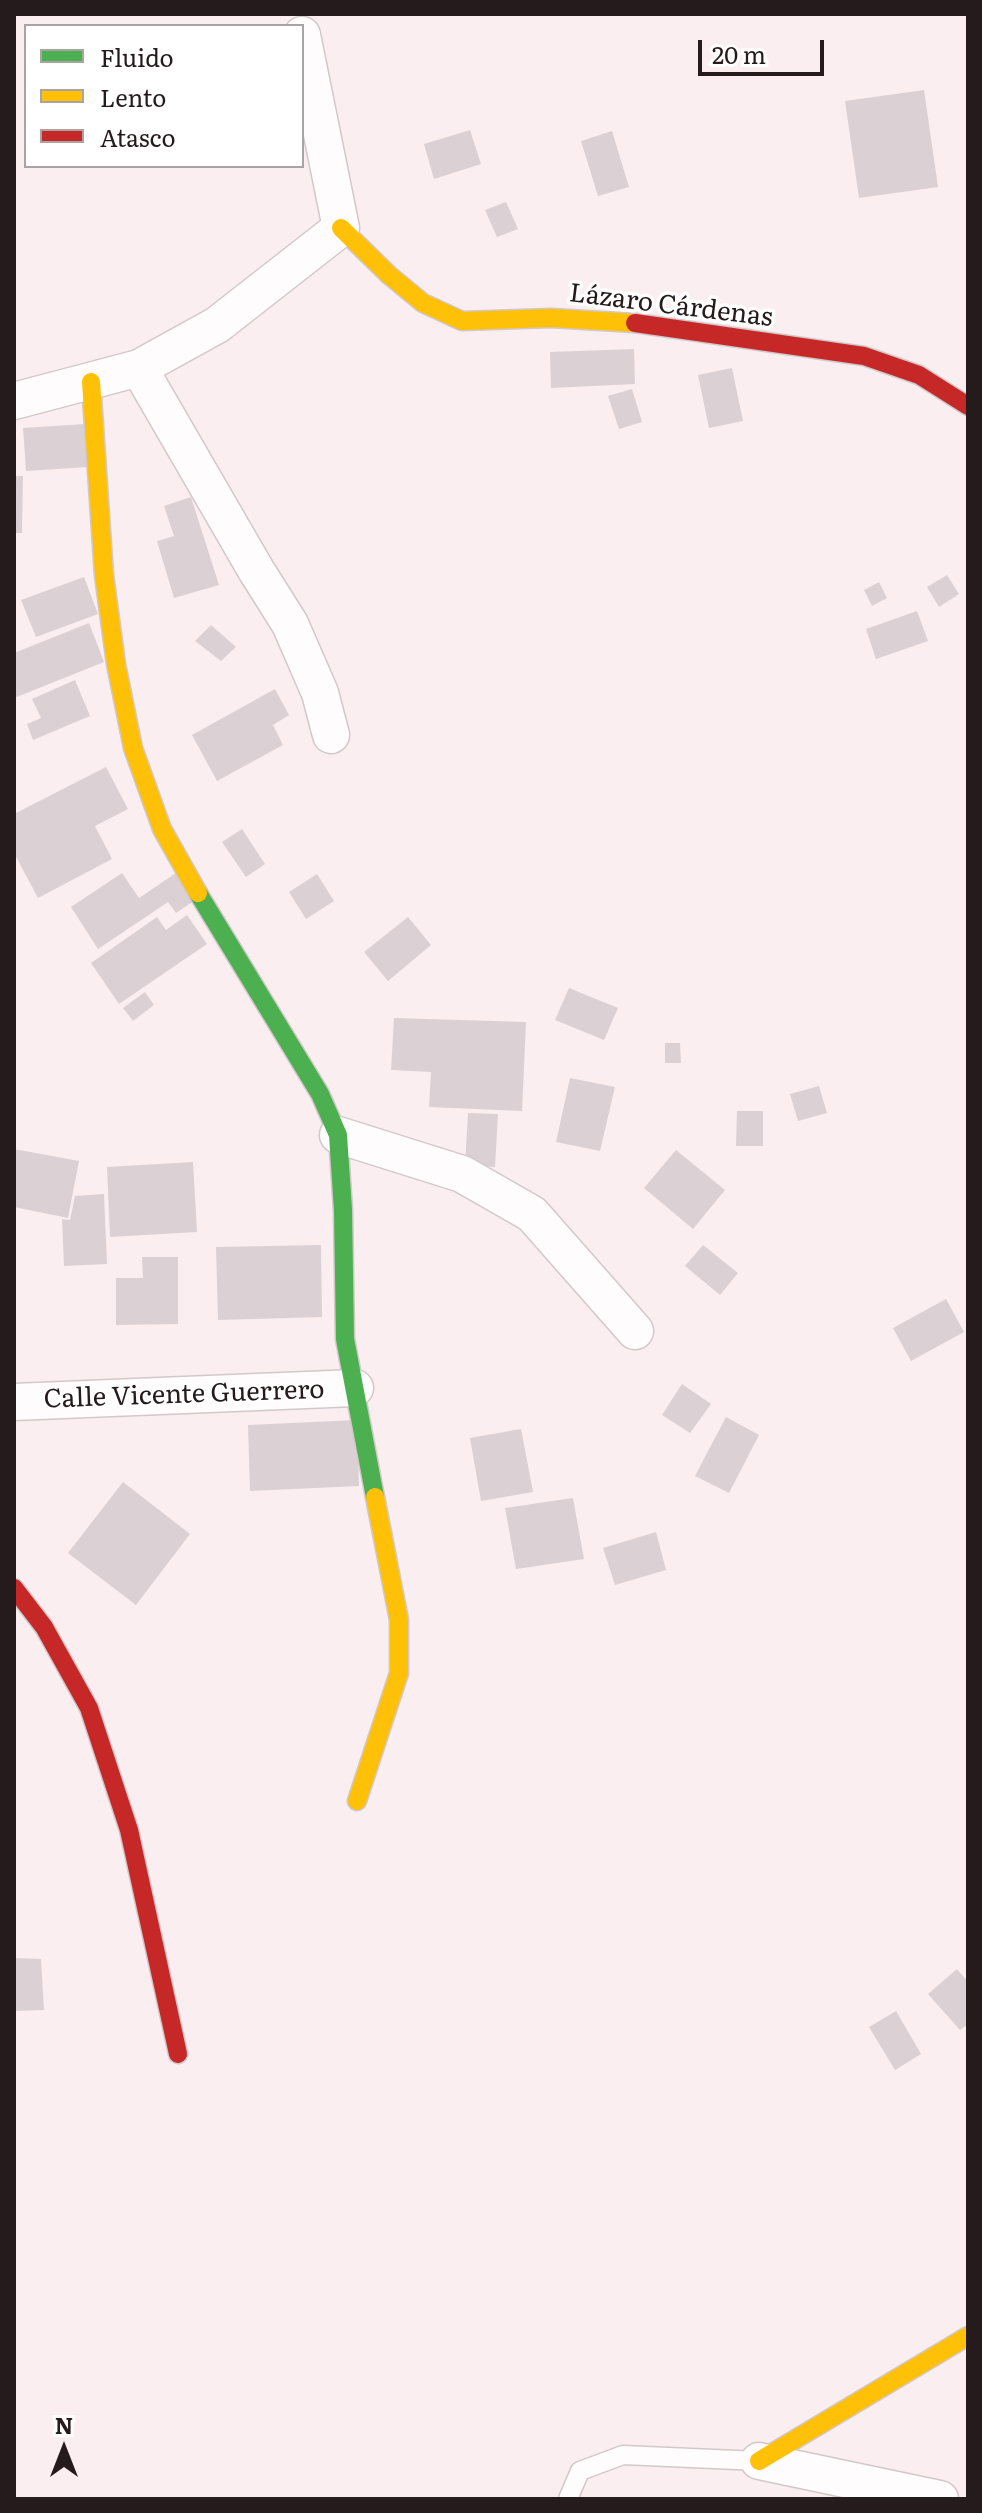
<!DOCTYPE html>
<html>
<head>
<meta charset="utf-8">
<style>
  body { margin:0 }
  #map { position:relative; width:982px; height:2513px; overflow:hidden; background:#faeef1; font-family:Literata,serif }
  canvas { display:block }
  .frame { position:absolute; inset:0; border:16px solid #251a1c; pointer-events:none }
  .legend { position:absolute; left:24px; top:24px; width:280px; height:144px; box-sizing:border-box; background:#fff; border:2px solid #a8a3a4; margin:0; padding:10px 14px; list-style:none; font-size:24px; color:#251a1c }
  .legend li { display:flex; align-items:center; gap:16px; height:40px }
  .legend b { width:40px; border:2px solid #a8a3a4 }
  .north { position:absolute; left:24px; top:2409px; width:80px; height:80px; -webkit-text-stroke:6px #fff; paint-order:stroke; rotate:0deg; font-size:22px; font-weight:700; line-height:32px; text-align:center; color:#251a1c }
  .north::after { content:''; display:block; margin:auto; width:28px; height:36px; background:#251a1c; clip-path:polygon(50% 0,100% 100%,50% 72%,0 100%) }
  .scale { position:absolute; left:698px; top:40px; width:126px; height:36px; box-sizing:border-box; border:4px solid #251a1c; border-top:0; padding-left:10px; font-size:24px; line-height:28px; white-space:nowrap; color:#251a1c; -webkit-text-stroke:6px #fff; paint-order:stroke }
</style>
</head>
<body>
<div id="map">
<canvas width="982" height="2513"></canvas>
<div class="frame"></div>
<ul class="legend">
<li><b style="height:10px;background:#4caf50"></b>Fluido</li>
<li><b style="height:10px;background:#ffc107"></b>Lento</li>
<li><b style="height:10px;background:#c62828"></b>Atasco</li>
</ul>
<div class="north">N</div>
<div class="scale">20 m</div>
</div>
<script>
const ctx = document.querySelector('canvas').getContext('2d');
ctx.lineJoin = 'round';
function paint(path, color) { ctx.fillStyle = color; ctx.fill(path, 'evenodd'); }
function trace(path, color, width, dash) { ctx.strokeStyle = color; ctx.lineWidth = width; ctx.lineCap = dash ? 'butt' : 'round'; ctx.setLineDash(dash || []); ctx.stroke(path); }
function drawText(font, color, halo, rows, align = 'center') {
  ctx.font = font + ' Literata,serif'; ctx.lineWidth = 7; ctx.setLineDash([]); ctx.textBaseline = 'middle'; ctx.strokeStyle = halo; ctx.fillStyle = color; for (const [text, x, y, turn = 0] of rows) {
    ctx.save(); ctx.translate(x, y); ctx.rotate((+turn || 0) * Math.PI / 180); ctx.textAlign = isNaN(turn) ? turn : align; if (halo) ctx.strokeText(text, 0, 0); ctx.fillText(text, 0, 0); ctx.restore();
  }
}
paint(new Path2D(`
  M 924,90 L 938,187 L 859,198 L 845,101 Z
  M 470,130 L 481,164 L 434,179 L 424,144 Z
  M 612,131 L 629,187 L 598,196 L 581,141 Z
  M 506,202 L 518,229 L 497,237 L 485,210 Z
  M 634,349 L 635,384 L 551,388 L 550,352 Z
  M 732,368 L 743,421 L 709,428 L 698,375 Z
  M 632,389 L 642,422 L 619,429 L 608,396 Z
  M 85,424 L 88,467 L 26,471 L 23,428 Z
  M 14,476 L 23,476 L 22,533 L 14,533 Z
  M 191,497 L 219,585 L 174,598 L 157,541 L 174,536 L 164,506 Z
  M 947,575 L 959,594 L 939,607 L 927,587 Z
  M 84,577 L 98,614 L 36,637 L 21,600 Z
  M 879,582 L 887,598 L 872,606 L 864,590 Z
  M 917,611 L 928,641 L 876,659 L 866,629 Z
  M 89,623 L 104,662 L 14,698 L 14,653 Z
  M 211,625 L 236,647 L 221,661 L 195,641 Z
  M 75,680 L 90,716 L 33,740 L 27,724 L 41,718 L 32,699 Z
  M 275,689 L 289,715 L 273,725 L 283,745 L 217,781 L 192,735 Z
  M 106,767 L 128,809 L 95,826 L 112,859 L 38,898 L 14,853 L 14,814 Z
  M 242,829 L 265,864 L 246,877 L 222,842 Z
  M 122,873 L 139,898 L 176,873 L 194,901 L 176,913 L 168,902 L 98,949 L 71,907 Z
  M 317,874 L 334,901 L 306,919 L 289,892 Z
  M 187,915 L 207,944 L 119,1004 L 91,963 L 157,917 L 166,930 Z
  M 408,917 L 431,945 L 388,981 L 364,952 Z
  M 569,988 L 618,1008 L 604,1040 L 555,1020 Z
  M 145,992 L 154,1005 L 133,1021 L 123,1008 Z
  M 394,1018 L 526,1022 L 522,1111 L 429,1107 L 431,1072 L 391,1070 Z
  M 665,1043 L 680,1043 L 681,1063 L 665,1063 Z
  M 570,1078 L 615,1087 L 600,1151 L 556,1142 Z
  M 819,1086 L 827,1113 L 798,1121 L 790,1094 Z
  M 737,1111 L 763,1111 L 763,1146 L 736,1146 Z
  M 468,1113 L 498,1114 L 495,1167 L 465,1166 Z
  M 14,1149 L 79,1161 L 68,1218 L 14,1207 Z
  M 676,1150 L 725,1190 L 693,1229 L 644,1188 Z
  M 193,1162 L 197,1232 L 110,1237 L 107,1167 Z
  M 104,1194 L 107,1264 L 64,1266 L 62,1219 L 70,1220 L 75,1196 Z
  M 321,1245 L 322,1317 L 218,1320 L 216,1247 Z
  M 703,1245 L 738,1273 L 720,1295 L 685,1266 Z
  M 142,1257 L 178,1257 L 178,1324 L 116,1325 L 116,1278 L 143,1278 Z
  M 946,1299 L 964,1332 L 911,1361 L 893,1328 Z
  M 682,1384 L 711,1404 L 690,1433 L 662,1415 Z
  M 726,1417 L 759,1435 L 729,1493 L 695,1476 Z
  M 357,1420 L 359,1486 L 250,1491 L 248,1425 Z
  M 521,1429 L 533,1492 L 481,1501 L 470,1438 Z
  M 123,1482 L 190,1534 L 136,1605 L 68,1553 Z
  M 573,1498 L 584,1559 L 516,1569 L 505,1508 Z
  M 656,1532 L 666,1570 L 615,1585 L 603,1548 Z
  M 14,1958 L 41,1959 L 44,2010 L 14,2011 Z
  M 957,1969 L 968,1982 L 968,2024 L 960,2030 L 928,1994 Z
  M 896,2011 L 921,2054 L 895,2070 L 869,2027 Z`), '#dbd0d3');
const lane = new Path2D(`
  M 568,2499 L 580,2471 L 623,2455 L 759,2461`);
const street = new Path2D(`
  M 139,368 L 256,570 L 290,624 L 320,693 L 331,735
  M 14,401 L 139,368 L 217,325 L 341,228 L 302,35
  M 338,1135 L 462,1174 L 532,1214 L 635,1331
  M 14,1402 L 355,1388
  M 759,2461 L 940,2499`);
const fast = new Path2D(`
  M 198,893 L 320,1094 L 338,1135 L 343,1210 L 345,1339 L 375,1497`);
const slow = new Path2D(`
  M 341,228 L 389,275 L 423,303 L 462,321 L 551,318 L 635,323
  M 91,382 L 104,575 L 116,664 L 133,748 L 162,829 L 198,893
  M 357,1801 L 399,1673 L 399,1620 L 375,1497
  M 759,2461 L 968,2336`);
const jam = new Path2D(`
  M 635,323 L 864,356 L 919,375 L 968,406
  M 14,1588 L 44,1627 L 89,1708 L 129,1830 L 178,2054`);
trace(lane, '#d2c8ca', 21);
trace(street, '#d2c8ca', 39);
trace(fast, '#d2c8ca', 21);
trace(slow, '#d2c8ca', 21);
trace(jam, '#d2c8ca', 21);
trace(lane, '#fefcfd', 18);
trace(street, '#fefcfd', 36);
trace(fast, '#4caf50', 18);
trace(slow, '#ffc107', 18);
trace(jam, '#c62828', 18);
drawText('26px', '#251a1c', '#fff', [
  ["Lázaro Cárdenas",671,306,7],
  ["Calle Vicente Guerrero",184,1395,-2]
]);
</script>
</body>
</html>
